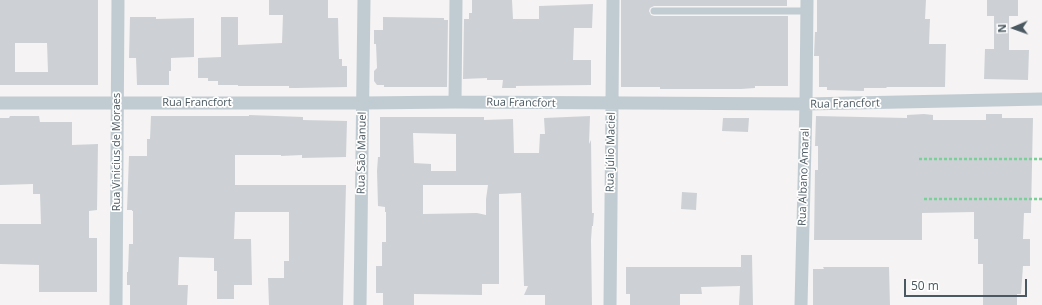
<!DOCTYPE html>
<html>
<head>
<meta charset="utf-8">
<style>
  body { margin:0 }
  #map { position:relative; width:1042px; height:305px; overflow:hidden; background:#f5f3f3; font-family:"Open Sans",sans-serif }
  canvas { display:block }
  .north { position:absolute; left:994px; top:8px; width:40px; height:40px; -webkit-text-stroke:3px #fff; paint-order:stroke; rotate:268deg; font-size:11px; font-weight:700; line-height:16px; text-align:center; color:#4a5961 }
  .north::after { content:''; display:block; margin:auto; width:14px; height:18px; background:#4a5961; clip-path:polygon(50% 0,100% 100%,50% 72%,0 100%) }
  .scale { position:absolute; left:904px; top:279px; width:123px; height:18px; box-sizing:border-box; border:2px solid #4a5961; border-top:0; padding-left:5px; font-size:12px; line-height:14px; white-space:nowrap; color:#4a5961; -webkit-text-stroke:3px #fff; paint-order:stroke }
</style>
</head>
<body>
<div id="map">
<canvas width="1042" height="305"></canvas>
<div class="north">N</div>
<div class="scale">50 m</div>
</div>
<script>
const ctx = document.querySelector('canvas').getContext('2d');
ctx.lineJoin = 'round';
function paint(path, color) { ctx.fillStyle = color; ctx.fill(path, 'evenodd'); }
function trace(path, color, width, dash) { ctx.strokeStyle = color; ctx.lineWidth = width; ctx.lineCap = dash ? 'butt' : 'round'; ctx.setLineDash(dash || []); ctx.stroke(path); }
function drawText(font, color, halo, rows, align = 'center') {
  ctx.font = font + ' "Open Sans",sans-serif'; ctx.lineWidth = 3.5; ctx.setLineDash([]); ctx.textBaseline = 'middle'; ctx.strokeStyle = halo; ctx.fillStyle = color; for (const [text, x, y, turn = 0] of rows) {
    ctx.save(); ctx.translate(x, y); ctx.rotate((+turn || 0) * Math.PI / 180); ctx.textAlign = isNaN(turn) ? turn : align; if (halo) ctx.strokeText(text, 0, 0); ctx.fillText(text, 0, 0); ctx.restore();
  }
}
paint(new Path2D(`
  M 0,0 L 98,0 L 98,85 L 0,85 ZM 15,43 L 47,43 L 48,72 L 15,72 Z
  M 269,0 L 328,0 L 328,18 L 338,18 L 339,59 L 342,59 L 342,66 L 347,66 L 347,87 L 297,88 L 289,88 L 289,86 L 238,86 L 238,85 L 218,85 L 218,81 L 208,81 L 208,78 L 198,78 L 198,58 L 221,57 L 221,17 L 238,17 L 238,45 L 282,43 L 283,15 L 269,15 Z
  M 472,0 L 512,0 L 513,19 L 539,19 L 539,6 L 593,4 L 592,28 L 574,28 L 573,60 L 591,60 L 591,85 L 516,86 L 516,88 L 502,88 L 503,80 L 487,80 L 487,78 L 463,79 L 464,19 L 469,19 L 469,13 L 472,13 Z
  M 621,0 L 787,0 L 787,6 L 654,6 L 650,8 L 649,11 L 651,15 L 654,16 L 788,16 L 788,86 L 755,86 L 755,88 L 741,89 L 660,89 L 660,87 L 621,87 Z
  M 817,0 L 926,0 L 925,19 L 930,19 L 929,44 L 946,44 L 945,87 L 887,87 L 886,88 L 864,88 L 864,91 L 827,90 L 827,87 L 819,87 L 819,56 L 814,56 L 815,32 L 817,32 Z
  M 987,0 L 1018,0 L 1018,16 L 1009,16 L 1009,50 L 1029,50 L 1028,80 L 984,79 L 985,49 L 994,49 L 994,16 L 987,16 Z
  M 130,17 L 156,17 L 156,19 L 194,18 L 194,57 L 171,58 L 171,71 L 169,71 L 169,85 L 137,85 L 136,58 L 129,58 Z
  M 383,17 L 444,18 L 444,20 L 448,20 L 447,87 L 384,87 L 384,85 L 377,85 L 374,81 L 374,71 L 377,68 L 376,44 L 374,44 L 374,30 L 383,30 Z
  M 924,114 L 933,115 L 933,120 L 986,120 L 986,114 L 1002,114 L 1002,118 L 1033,118 L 1031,213 L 1024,213 L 1023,239 L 1030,239 L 1030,266 L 1023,266 L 1021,294 L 1017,294 L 1017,305 L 983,305 L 983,264 L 978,264 L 978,239 L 974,239 L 974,212 L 922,213 L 922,240 L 814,240 L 815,170 L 818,170 L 818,146 L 815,146 L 816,116 L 907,118 L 907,115 Z
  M 249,115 L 303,117 L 303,120 L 347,121 L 346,157 L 302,158 L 302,155 L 281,156 L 281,155 L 235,155 L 235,185 L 346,185 L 343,305 L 269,305 L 268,278 L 284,278 L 284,261 L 289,261 L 289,212 L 235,212 L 234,239 L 251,239 L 252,285 L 234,285 L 234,299 L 217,299 L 217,271 L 214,271 L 214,258 L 179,257 L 178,285 L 188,285 L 187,305 L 130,305 L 130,285 L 127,285 L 127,272 L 128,272 L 129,244 L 133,244 L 133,211 L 132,211 L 132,210 L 127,210 L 129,156 L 147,156 L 147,139 L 150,139 L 151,116 L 249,116 Z
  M 10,116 L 39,116 L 40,122 L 72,122 L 72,145 L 98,144 L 97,210 L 89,211 L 89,238 L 97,238 L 97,292 L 39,292 L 39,265 L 0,264 L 0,224 L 41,224 L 40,194 L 33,194 L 33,184 L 0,185 L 0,118 L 9,118 Z
  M 590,116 L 589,144 L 591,140 L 592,213 L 594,213 L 593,226 L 592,226 L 591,240 L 592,305 L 545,305 L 545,295 L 524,295 L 528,286 L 524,286 L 521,193 L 499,194 L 499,284 L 482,284 L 482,295 L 414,294 L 414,305 L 383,305 L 383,293 L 376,293 L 376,266 L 382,266 L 382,242 L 386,242 L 386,212 L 385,212 L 385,207 L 378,206 L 377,171 L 378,157 L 380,157 L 380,117 L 484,117 L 484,120 L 513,119 L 514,153 L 539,153 L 540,134 L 545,134 L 544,118 ZM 413,133 L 456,134 L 456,171 L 431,171 L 431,164 L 414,163 ZM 423,185 L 488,185 L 486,199 L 486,215 L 477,213 L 423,214 Z
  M 723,118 L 749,118 L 748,132 L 722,131 Z
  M 682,192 L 697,193 L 696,210 L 681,209 Z
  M 741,255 L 752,255 L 753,305 L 739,305 L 740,286 L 701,287 L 702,294 L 680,294 L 680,305 L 630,305 L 630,294 L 626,294 L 626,267 L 741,267 Z
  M 823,267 L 889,267 L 890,305 L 813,305 L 813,269 L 824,269 Z`), '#cdd1d5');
trace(new Path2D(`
  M 919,159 L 1042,159
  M 924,199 L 1042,199`), '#7bcf99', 2.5, [3, 2]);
trace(new Path2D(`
  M 654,11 L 807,11`), '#c1ccd2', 7);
trace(new Path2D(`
  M 455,102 L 456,0
  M 0,103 L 363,103 L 455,102 L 806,104 L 1042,99
  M 116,305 L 118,0
  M 360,305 L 364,0
  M 610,305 L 613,0
  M 801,305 L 806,104 L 807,0`), '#c1ccd2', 13);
drawText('11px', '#4a5961', '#fff', [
  ["Rua Francfort",197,103],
  ["Rua Francfort",521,103,1],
  ["Rua Francfort",845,104,-1],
  ["Rua Vinicius de Moraes",117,152,-90],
  ["Rua Júlio Maciel",611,152,-89],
  ["Rua São Manuel",362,153,-89],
  ["Rua Albano Amaral",804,177,-88]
]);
</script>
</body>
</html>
